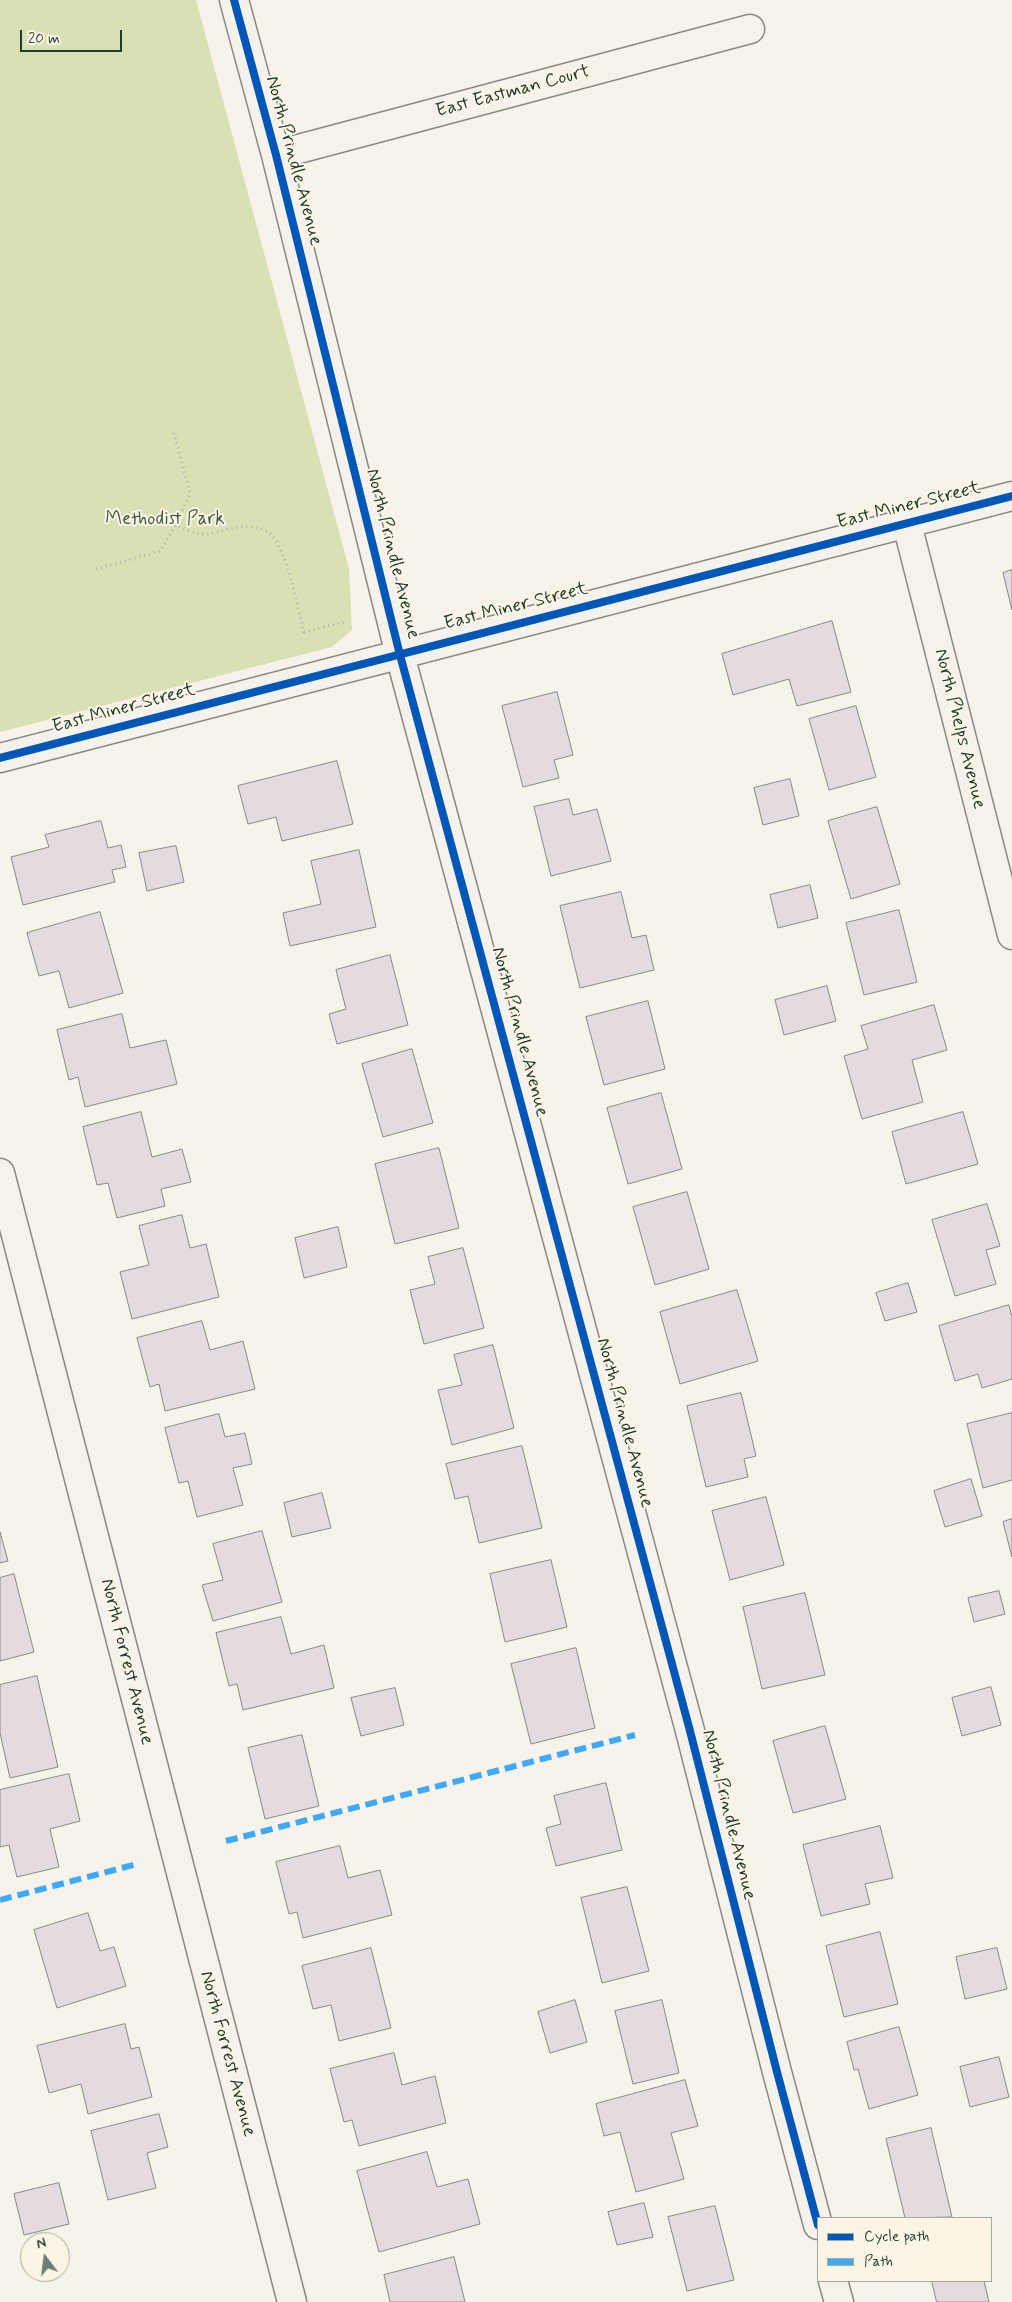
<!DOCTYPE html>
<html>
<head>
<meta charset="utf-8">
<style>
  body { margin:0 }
  #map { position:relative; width:1012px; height:2302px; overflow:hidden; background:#f7f3ea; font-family:Mynerve,sans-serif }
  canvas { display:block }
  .legend { position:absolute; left:817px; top:2217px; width:175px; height:65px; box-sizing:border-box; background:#fcf5e5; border:1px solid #a4ab9e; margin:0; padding:6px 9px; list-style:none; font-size:15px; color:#1f3d34 }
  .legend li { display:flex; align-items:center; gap:10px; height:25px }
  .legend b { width:25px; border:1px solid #a4ab9e }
  .north { position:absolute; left:20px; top:2232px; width:50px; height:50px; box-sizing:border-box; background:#fcf5e5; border:1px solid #a4ab9e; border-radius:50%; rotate:345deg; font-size:14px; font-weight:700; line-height:20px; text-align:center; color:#1f3d34 }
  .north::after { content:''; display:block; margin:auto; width:18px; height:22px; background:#6b7d74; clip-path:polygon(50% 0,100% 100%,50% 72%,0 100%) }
  .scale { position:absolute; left:20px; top:30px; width:102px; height:22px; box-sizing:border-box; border:2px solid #1f3d34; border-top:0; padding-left:6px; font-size:15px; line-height:18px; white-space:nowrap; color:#1f3d34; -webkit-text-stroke:4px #fcf5e5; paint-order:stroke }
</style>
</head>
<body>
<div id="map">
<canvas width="1012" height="2302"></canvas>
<ul class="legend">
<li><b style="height:6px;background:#0057b8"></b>Cycle path</li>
<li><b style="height:6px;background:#3fa9f5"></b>Path</li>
</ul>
<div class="north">N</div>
<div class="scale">20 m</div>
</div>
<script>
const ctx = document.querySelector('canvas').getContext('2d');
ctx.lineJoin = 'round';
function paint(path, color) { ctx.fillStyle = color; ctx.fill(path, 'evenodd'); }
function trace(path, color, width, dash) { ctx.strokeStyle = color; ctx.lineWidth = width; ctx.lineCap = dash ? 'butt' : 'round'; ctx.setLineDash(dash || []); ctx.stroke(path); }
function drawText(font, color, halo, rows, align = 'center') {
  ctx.font = font + ' Mynerve,sans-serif'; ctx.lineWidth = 4; ctx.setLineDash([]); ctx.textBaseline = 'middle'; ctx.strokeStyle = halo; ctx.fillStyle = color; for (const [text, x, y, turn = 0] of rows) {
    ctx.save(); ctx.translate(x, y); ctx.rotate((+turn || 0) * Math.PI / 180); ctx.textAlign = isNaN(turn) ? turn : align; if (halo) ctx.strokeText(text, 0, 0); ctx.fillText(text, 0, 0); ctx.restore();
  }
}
paint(new Path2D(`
  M 0,0 L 196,0 L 349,569 L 352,630 L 332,647 L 0,732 Z`), '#d9e1b4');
const building = new Path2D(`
  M 1012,570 L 1012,610 L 1003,573 Z
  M 832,621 L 851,692 L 797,706 L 789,679 L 733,695 L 722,654 Z
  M 557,692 L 573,755 L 554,760 L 559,778 L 523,787 L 502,706 Z
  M 856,706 L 876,777 L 829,790 L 809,719 Z
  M 337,761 L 353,824 L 282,841 L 276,817 L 248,824 L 238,786 Z
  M 790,779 L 799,816 L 763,825 L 754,788 Z
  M 569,799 L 573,815 L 597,809 L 611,861 L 551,876 L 534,807 Z
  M 877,807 L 900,884 L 851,899 L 828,821 Z
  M 101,821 L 108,848 L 121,845 L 126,867 L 112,870 L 115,882 L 23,905 L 11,857 L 49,847 L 45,835 Z
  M 176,846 L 184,882 L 147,891 L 139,853 Z
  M 359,850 L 376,927 L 290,946 L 283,913 L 321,904 L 311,861 Z
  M 810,885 L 818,918 L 778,928 L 770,895 Z
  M 621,892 L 632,938 L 646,935 L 654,970 L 580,988 L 560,906 Z
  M 899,910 L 917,982 L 864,995 L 846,923 Z
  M 100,912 L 123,993 L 69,1008 L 59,971 L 39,976 L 27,933 Z
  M 390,955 L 408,1025 L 337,1044 L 329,1014 L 346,1009 L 336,970 Z
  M 827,986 L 836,1021 L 784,1035 L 775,1000 Z
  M 648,1001 L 665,1069 L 604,1085 L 586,1017 Z
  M 934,1005 L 947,1050 L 912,1060 L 923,1102 L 862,1119 L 844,1056 L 868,1049 L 861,1026 Z
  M 122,1014 L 130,1048 L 166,1040 L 177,1084 L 85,1107 L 78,1077 L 69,1080 L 57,1030 Z
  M 412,1049 L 433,1123 L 383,1137 L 362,1064 Z
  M 661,1093 L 682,1169 L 628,1184 L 607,1108 Z
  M 141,1112 L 152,1157 L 182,1149 L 191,1182 L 161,1189 L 165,1206 L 117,1218 L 108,1183 L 97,1185 L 83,1127 Z
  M 963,1112 L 978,1164 L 906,1184 L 892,1132 Z
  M 439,1148 L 459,1228 L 395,1244 L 375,1164 Z
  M 687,1192 L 709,1269 L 655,1285 L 633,1207 Z
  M 987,1204 L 1000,1246 L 986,1250 L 996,1284 L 955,1296 L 932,1220 Z
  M 182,1215 L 190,1248 L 206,1244 L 219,1297 L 132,1319 L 120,1272 L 149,1265 L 139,1226 Z
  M 338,1227 L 347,1267 L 304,1278 L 295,1238 Z
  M 463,1248 L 484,1328 L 424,1344 L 410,1290 L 435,1284 L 428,1257 Z
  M 908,1283 L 917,1312 L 885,1321 L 876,1293 Z
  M 737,1290 L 758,1361 L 680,1384 L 660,1312 Z
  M 1009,1305 L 1012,1317 L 1012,1379 L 982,1388 L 978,1374 L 955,1381 L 939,1326 Z
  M 202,1321 L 210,1350 L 243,1341 L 255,1389 L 165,1411 L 159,1384 L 150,1387 L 137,1338 Z
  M 493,1345 L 514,1428 L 452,1445 L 438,1390 L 462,1385 L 454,1355 Z
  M 741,1393 L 756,1456 L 744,1459 L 748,1477 L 706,1487 L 687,1406 Z
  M 1012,1413 L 1012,1480 L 983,1488 L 967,1424 Z
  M 219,1414 L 225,1437 L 245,1433 L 252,1464 L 233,1468 L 243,1505 L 197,1517 L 188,1481 L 179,1483 L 165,1428 Z
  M 522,1446 L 542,1528 L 479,1543 L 468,1496 L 455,1499 L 446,1464 Z
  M 971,1479 L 982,1516 L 945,1527 L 934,1491 Z
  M 322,1493 L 331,1528 L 292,1537 L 284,1503 Z
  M 766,1497 L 784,1565 L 730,1580 L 712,1511 Z
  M 1012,1519 L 1012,1557 L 1003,1522 Z
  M 262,1531 L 282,1602 L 213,1621 L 202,1585 L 223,1580 L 213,1544 Z
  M 0,1532 L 8,1561 L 0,1563 Z
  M 551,1560 L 567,1627 L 505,1642 L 490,1574 Z
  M 14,1574 L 34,1652 L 0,1661 L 0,1578 Z
  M 999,1591 L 1005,1614 L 974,1622 L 968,1598 Z
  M 805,1593 L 825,1675 L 762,1689 L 743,1607 Z
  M 281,1617 L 291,1654 L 324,1645 L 334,1688 L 243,1710 L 237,1684 L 229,1686 L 216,1633 Z
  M 576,1648 L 595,1728 L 531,1744 L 511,1664 Z
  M 37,1676 L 58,1767 L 10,1778 L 0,1733 L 0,1685 Z
  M 991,1687 L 1001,1725 L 962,1736 L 952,1698 Z
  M 395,1688 L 404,1725 L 361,1736 L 351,1698 Z
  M 825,1726 L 846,1799 L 793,1813 L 773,1741 Z
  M 302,1735 L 319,1806 L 265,1819 L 248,1748 Z
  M 69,1774 L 80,1821 L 50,1829 L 59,1867 L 17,1877 L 9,1845 L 0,1847 L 0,1790 Z
  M 606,1783 L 622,1850 L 556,1866 L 546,1828 L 561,1824 L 554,1796 Z
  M 880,1826 L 893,1878 L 865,1884 L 870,1904 L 821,1916 L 803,1845 Z
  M 340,1846 L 348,1878 L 380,1870 L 392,1915 L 303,1938 L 297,1912 L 289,1914 L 276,1862 Z
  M 627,1887 L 649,1971 L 602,1983 L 581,1898 Z
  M 88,1913 L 100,1951 L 114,1947 L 126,1986 L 57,2008 L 34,1930 Z
  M 880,1932 L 898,2004 L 844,2017 L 826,1946 Z
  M 371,1948 L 391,2028 L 339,2041 L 331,2005 L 313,2009 L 302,1966 Z
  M 997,1948 L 1007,1989 L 965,1999 L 956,1957 Z
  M 575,2000 L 587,2042 L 550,2053 L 538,2012 Z
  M 662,2000 L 679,2073 L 633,2084 L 615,2011 Z
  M 125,2024 L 131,2049 L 139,2047 L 152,2097 L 88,2114 L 81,2084 L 49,2093 L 37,2046 Z
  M 899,2027 L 918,2095 L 869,2109 L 858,2069 L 854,2070 L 847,2042 Z
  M 394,2053 L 402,2085 L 435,2076 L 446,2123 L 359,2146 L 352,2120 L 344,2122 L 330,2069 Z
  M 999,2057 L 1009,2097 L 970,2107 L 960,2067 Z
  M 685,2080 L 698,2126 L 671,2133 L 684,2179 L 636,2192 L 620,2132 L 604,2136 L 596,2104 Z
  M 159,2114 L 168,2147 L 147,2153 L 156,2188 L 108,2200 L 91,2131 Z
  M 931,2128 L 952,2217 L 905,2218 L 886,2139 Z
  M 427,2152 L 437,2187 L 468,2179 L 480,2224 L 379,2252 L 357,2171 Z
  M 59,2183 L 69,2224 L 24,2235 L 14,2194 Z
  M 644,2203 L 653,2237 L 617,2245 L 608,2212 Z
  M 715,2206 L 734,2280 L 687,2291 L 668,2217 Z
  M 454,2257 L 465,2302 L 390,2302 L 384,2275 Z
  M 932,2281 L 984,2281 L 989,2302 L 937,2302 Z`);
paint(building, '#e4dbdf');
trace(building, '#868984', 1);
const minor = new Path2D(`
  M 234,0 L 276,155 L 400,655 L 689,1727 L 777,2072 L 818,2225
  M 276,155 L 750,29
  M 907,524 L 1012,935
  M 0,758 L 1012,496
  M 0,1173 L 292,2302
  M 833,2281 L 839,2302`);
trace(minor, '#868984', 31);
trace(new Path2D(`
  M 174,433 L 190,493 L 176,525 C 210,541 206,533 238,527 C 248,526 260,527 268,532 C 286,543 298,611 304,632 L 344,622
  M 96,569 L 160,551 L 176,525`), '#b0b2ad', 3, [1, 4]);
trace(minor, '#f5f2ec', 28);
trace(new Path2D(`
  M 226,1841 L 635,1735
  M 0,1900 L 137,1864`), '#3fa9f5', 6, [12, 6]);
trace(new Path2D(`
  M 234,0 L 276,155 L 400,655 L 689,1727 L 777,2072 L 818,2225
  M 0,758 L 1012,496`), '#0057b8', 8);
drawText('19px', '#1f3d34', '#fcf5e5', [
  ["East Eastman Court",513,92,-15],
  ["North Prindle Avenue",293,161,75],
  ["East Miner Street",909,506,-14],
  ["North Prindle Avenue",392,554,76],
  ["East Miner Street",516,607,-14],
  ["East Miner Street",124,709,-15],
  ["North Phelps Avenue",959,729,76],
  ["North Prindle Avenue",519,1032,75],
  ["North Prindle Avenue",624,1423,75],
  ["North Forrest Avenue",126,1662,76],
  ["North Prindle Avenue",728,1815,76],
  ["North Forrest Avenue",227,2054,75]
]);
drawText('19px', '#3f5b45', '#fcf5e5', [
  ["Methodist Park",165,520]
]);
</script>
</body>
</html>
